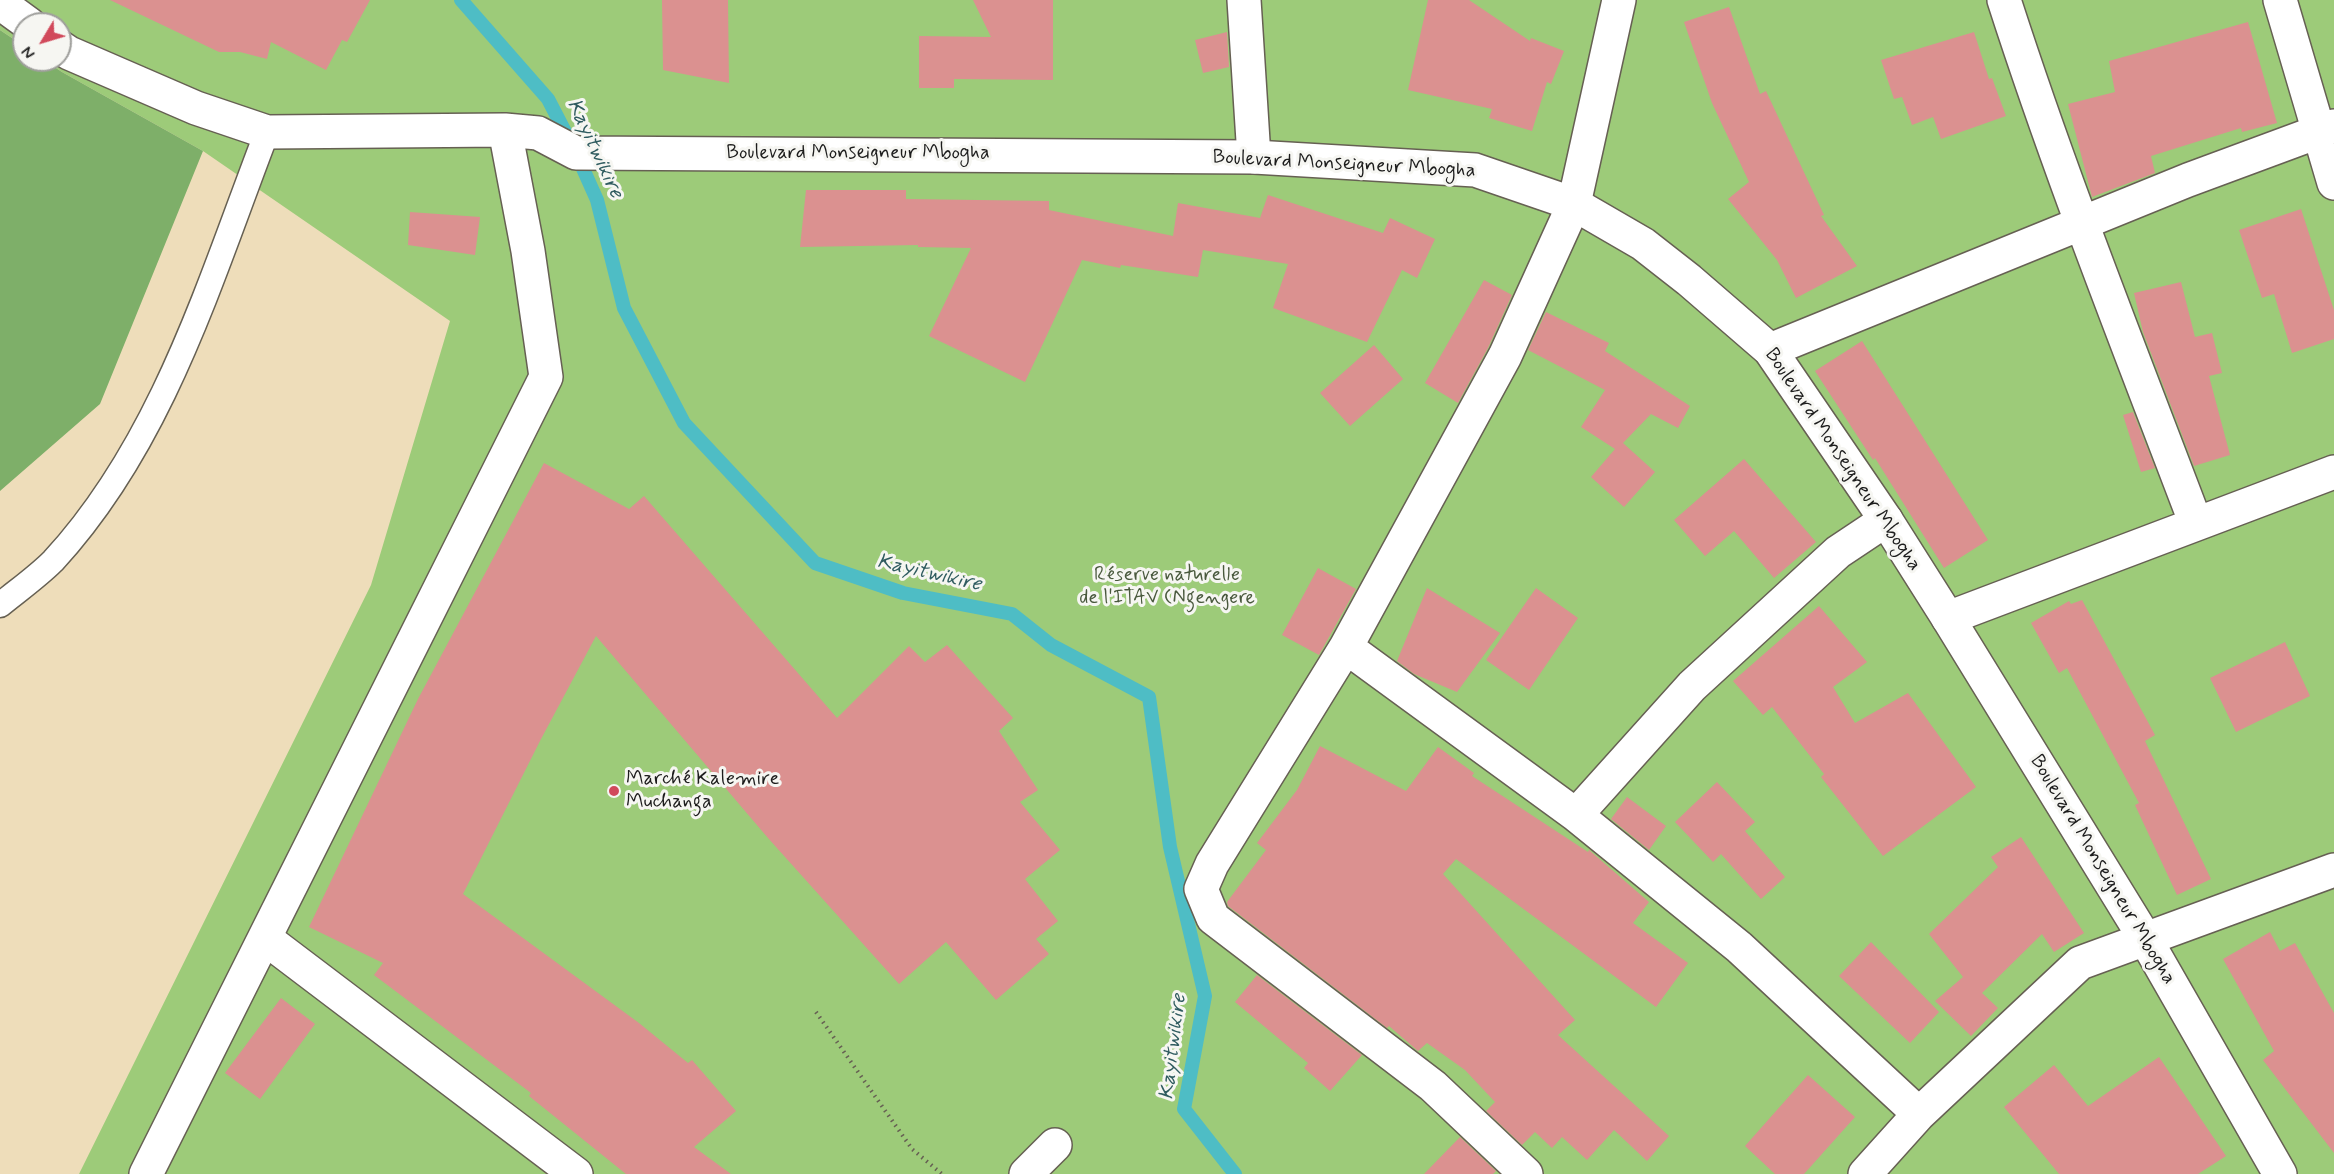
<!DOCTYPE html>
<html>
<head>
<meta charset="utf-8">
<style>
  body { margin:0 }
  #map { position:relative; width:2334px; height:1174px; overflow:hidden; background:#eeddba; font-family:Mynerve,sans-serif }
  canvas { display:block }
  .north { position:absolute; left:12px; top:12px; width:60px; height:60px; box-sizing:border-box; background:#f6f6f2; border:2px solid #9f9f9c; border-radius:50%; rotate:232deg; font-size:16px; font-weight:700; line-height:24px; text-align:center; color:#1c1c1c }
  .north::after { content:''; display:block; margin:auto; width:21px; height:27px; background:#d1495b; clip-path:polygon(50% 0,100% 100%,50% 72%,0 100%) }
</style>
</head>
<body>
<div id="map">
<canvas width="2334" height="1174"></canvas>
<div class="north">N</div>
</div>
<script>
const ctx = document.querySelector('canvas').getContext('2d');
ctx.lineJoin = 'round';
function paint(path, color) { ctx.fillStyle = color; ctx.fill(path, 'evenodd'); }
function trace(path, color, width, dash) { ctx.strokeStyle = color; ctx.lineWidth = width; ctx.lineCap = dash ? 'butt' : 'round'; ctx.setLineDash(dash || []); ctx.stroke(path); }
function drawText(font, color, halo, rows, align = 'center') {
  ctx.font = font + ' Mynerve,sans-serif'; ctx.lineWidth = 6; ctx.setLineDash([]); ctx.textBaseline = 'middle'; ctx.strokeStyle = halo; ctx.fillStyle = color; for (const [text, x, y, turn = 0] of rows) {
    ctx.save(); ctx.translate(x, y); ctx.rotate((+turn || 0) * Math.PI / 180); ctx.textAlign = isNaN(turn) ? turn : align; if (halo) ctx.strokeText(text, 0, 0); ctx.fillText(text, 0, 0); ctx.restore();
  }
}
paint(new Path2D(`
  M 0,0 L 2334,0 L 2334,1174 L 79,1174 L 371,585 L 450,321 L 203,151 L 62,72 L 44,60 L 60,60 L 60,24 L 24,24 L 24,46 L 0,30 Z`), '#9dcb79');
paint(new Path2D(`
  M 0,30 L 24,46 L 24,60 L 44,60 L 62,72 L 203,151 L 100,404 L 0,491 Z`), '#7eaf69');
trace(new Path2D(`
  M 461,0 L 548,99 L 576,153 L 597,200 L 624,308 L 684,423 L 815,563 L 903,593 L 1012,614 L 1051,645 L 1149,697 L 1170,847 L 1205,996 L 1184,1109 L 1235,1174`), '#4ebdc5', 14);
paint(new Path2D(`
  M 110,0 L 370,0 L 347,42 L 342,40 L 326,70 L 271,42 L 267,59 L 240,52 L 219,52 Z
  M 662,0 L 728,0 L 729,83 L 663,70 Z
  M 973,0 L 1053,0 L 1053,80 L 954,79 L 954,88 L 919,88 L 919,36 L 991,37 Z
  M 1428,0 L 1469,0 L 1530,41 L 1531,38 L 1564,51 L 1551,84 L 1547,82 L 1532,131 L 1489,118 L 1492,109 L 1408,90 Z
  M 1729,7 L 1760,94 L 1766,91 L 1824,215 L 1821,216 L 1857,266 L 1796,298 L 1777,260 L 1728,199 L 1749,182 L 1712,103 L 1684,22 Z
  M 2248,22 L 2277,123 L 2242,132 L 2241,128 L 2151,156 L 2155,173 L 2092,197 L 2068,104 L 2115,92 L 2109,61 Z
  M 1227,32 L 1229,67 L 1203,73 L 1195,40 Z
  M 1974,32 L 1989,79 L 1992,78 L 2006,116 L 1941,139 L 1933,117 L 1912,125 L 1902,97 L 1894,99 L 1881,60 Z
  M 806,190 L 906,190 L 906,199 L 1049,201 L 1049,210 L 1173,236 L 1178,203 L 1260,218 L 1268,195 L 1383,233 L 1390,218 L 1435,239 L 1417,278 L 1402,270 L 1367,342 L 1273,308 L 1288,264 L 1203,250 L 1198,277 L 1121,265 L 1120,268 L 1082,260 L 1025,382 L 929,336 L 971,248 L 918,247 L 918,245 L 800,247 Z
  M 2301,209 L 2334,310 L 2334,339 L 2292,353 L 2274,294 L 2262,298 L 2239,230 Z
  M 410,212 L 480,217 L 475,255 L 408,245 Z
  M 1484,280 L 1512,295 L 1488,348 L 1458,403 L 1425,383 Z
  M 2181,282 L 2195,337 L 2212,333 L 2222,373 L 2209,376 L 2230,455 L 2194,466 L 2143,332 L 2134,293 Z
  M 1546,312 L 1609,343 L 1605,351 L 1690,406 L 1678,428 L 1651,414 L 1623,443 L 1655,472 L 1624,507 L 1591,477 L 1615,449 L 1581,427 L 1605,390 L 1528,350 Z
  M 1862,341 L 1988,540 L 1944,568 L 1875,458 L 1873,460 L 1815,371 Z
  M 1374,345 L 1403,379 L 1350,426 L 1320,393 Z
  M 2133,412 L 2155,468 L 2141,472 L 2123,415 Z
  M 1744,459 L 1816,542 L 1774,578 L 1734,531 L 1705,556 L 1674,520 Z
  M 544,463 L 629,509 L 644,496 L 837,718 L 909,646 L 925,662 L 947,645 L 1013,718 L 999,731 L 1038,790 L 1020,802 L 1060,850 L 1025,879 L 1058,921 L 1036,939 L 1049,954 L 996,1000 L 946,942 L 899,984 L 768,838 L 596,636 L 541,739 L 463,894 L 639,1023 L 688,1063 L 692,1060 L 736,1111 L 694,1147 L 731,1174 L 626,1174 L 529,1096 L 531,1093 L 374,975 L 383,963 L 309,927 L 418,699 Z
  M 1318,568 L 1356,589 L 1319,655 L 1282,635 Z
  M 1427,588 L 1500,633 L 1457,692 L 1414,674 L 1397,661 Z
  M 1536,588 L 1578,618 L 1529,690 L 1486,660 Z
  M 2082,600 L 2155,735 L 2145,741 L 2211,879 L 2177,895 L 2135,805 L 2139,803 L 2067,668 L 2059,673 L 2031,623 L 2069,601 L 2071,604 Z
  M 1819,606 L 1867,662 L 1833,687 L 1855,723 L 1908,693 L 1976,787 L 1883,856 L 1821,777 L 1824,774 L 1772,707 L 1763,715 L 1733,681 Z
  M 2285,642 L 2310,696 L 2236,732 L 2210,678 Z
  M 1320,746 L 1406,791 L 1438,747 L 1474,773 L 1472,776 L 1588,852 L 1589,850 L 1649,902 L 1633,923 L 1688,963 L 1656,1007 L 1456,859 L 1443,874 L 1575,1020 L 1558,1035 L 1669,1136 L 1647,1161 L 1614,1130 L 1587,1160 L 1562,1137 L 1552,1148 L 1535,1132 L 1522,1145 L 1486,1111 L 1495,1102 L 1465,1070 L 1427,1043 L 1418,1051 L 1389,1026 L 1387,1028 L 1228,906 L 1227,902 L 1266,850 L 1257,843 L 1297,790 Z
  M 1717,782 L 1755,822 L 1745,831 L 1785,877 L 1761,899 L 1721,854 L 1713,862 L 1675,822 Z
  M 1627,797 L 1666,826 L 1649,850 L 1611,819 Z
  M 2021,837 L 2084,933 L 2054,952 L 2042,934 L 1982,993 L 1998,1008 L 1971,1036 L 1935,1001 L 1963,977 L 1929,934 L 1998,867 L 1991,857 Z
  M 2270,932 L 2280,951 L 2295,943 L 2334,1013 L 2334,1153 L 2263,1060 L 2274,1051 L 2223,959 Z
  M 1871,942 L 1939,1012 L 1910,1043 L 1839,976 Z
  M 1257,975 L 1362,1055 L 1330,1091 L 1304,1068 L 1308,1063 L 1235,1002 Z
  M 281,998 L 315,1024 L 260,1099 L 225,1073 Z
  M 2159,1057 L 2226,1156 L 2198,1174 L 2059,1174 L 2004,1107 L 2054,1065 L 2088,1106 Z
  M 1808,1075 L 1855,1117 L 1804,1174 L 1775,1174 L 1745,1146 Z
  M 1460,1137 L 1496,1171 L 1493,1174 L 1424,1174 Z`), '#db9190');
const lane = new Path2D(`
  M 0,605 C 17,591 37,577 53,561 C 163,442 210,280 267,132`);
const street = new Path2D(`
  M 1244,0 L 1254,157
  M 2004,0 C 2061,177 2130,350 2196,524
  M 2280,0 L 2334,183
  M 1770,350 L 2188,180 L 2334,126
  M 1948,618 L 2334,472
  M 1346,647 L 1576,815 L 1739,947 L 1919,1114
  M 1576,815 L 1692,686 L 1838,552 L 1886,520
  M 266,939 L 576,1174
  M 1026,1174 L 1055,1145
  M 1526,1174 L 1433,1086 L 1213,918 L 1201,889 L 1212,864 L 1346,647 L 1505,356 L 1574,204 L 1619,0
  M 1865,1174 L 1919,1114 L 2080,963 L 2334,870`);
const secondary = new Path2D(`
  M 0,3 L 29,24
  M 60,47 L 69,53 L 196,108 L 267,132 L 505,130 L 538,133 L 576,153 L 1254,157 L 1475,170 L 1574,204 L 1643,244 L 1689,280 L 1770,350 L 1886,520 L 1948,618 L 2146,940 L 2280,1174
  M 146,1174 L 546,377 L 528,251 L 505,130`);
trace(lane, '#666053', 27);
trace(street, '#666053', 36);
trace(secondary, '#666053', 36);
trace(new Path2D(`
  M 816,1012 L 912,1149 L 942,1174`), '#666053', 4, [1.5, 4.5]);
trace(lane, '#fff', 24);
trace(street, '#fff', 33);
trace(secondary, '#fff', 33);
for (const [x, y, r, color] of [
  [614,791,6,"#d1495b"]
]) { const dot = new Path2D(); dot.arc(x, y, r, 0, 2 * Math.PI); ctx.fillStyle = color; ctx.fill(dot); trace(dot, '#f6f6f2', 2); }
drawText('20px', '#1c1c1c', '#f6f6f2', [
  ["Boulevard Monseigneur Mbogha",858,154],
  ["Boulevard Monseigneur Mbogha",1344,165,3],
  ["Boulevard Monseigneur Mbogha",1842,460,56],
  ["Boulevard Monseigneur Mbogha",2102,870,59]
]);
drawText('20px', '#49593d', '#f6f6f2', [
  ["Réserve naturelle",1167,576],
  ["de l'ITAV (Ngengere",1167,599]
]);
drawText('20px', '#1c1c1c', '#f6f6f2', [
  ["Marché Kalemire",626,780],
  ["Muchanga",626,803]
], 'left');
drawText('italic 21px', '#305c60', '#f6f6f2', [
  ["Kayitwikire",594,149,65],
  ["Kayitwikire",929,574,13],
  ["Kayitwikire",1174,1047,-83]
]);
</script>
</body>
</html>
